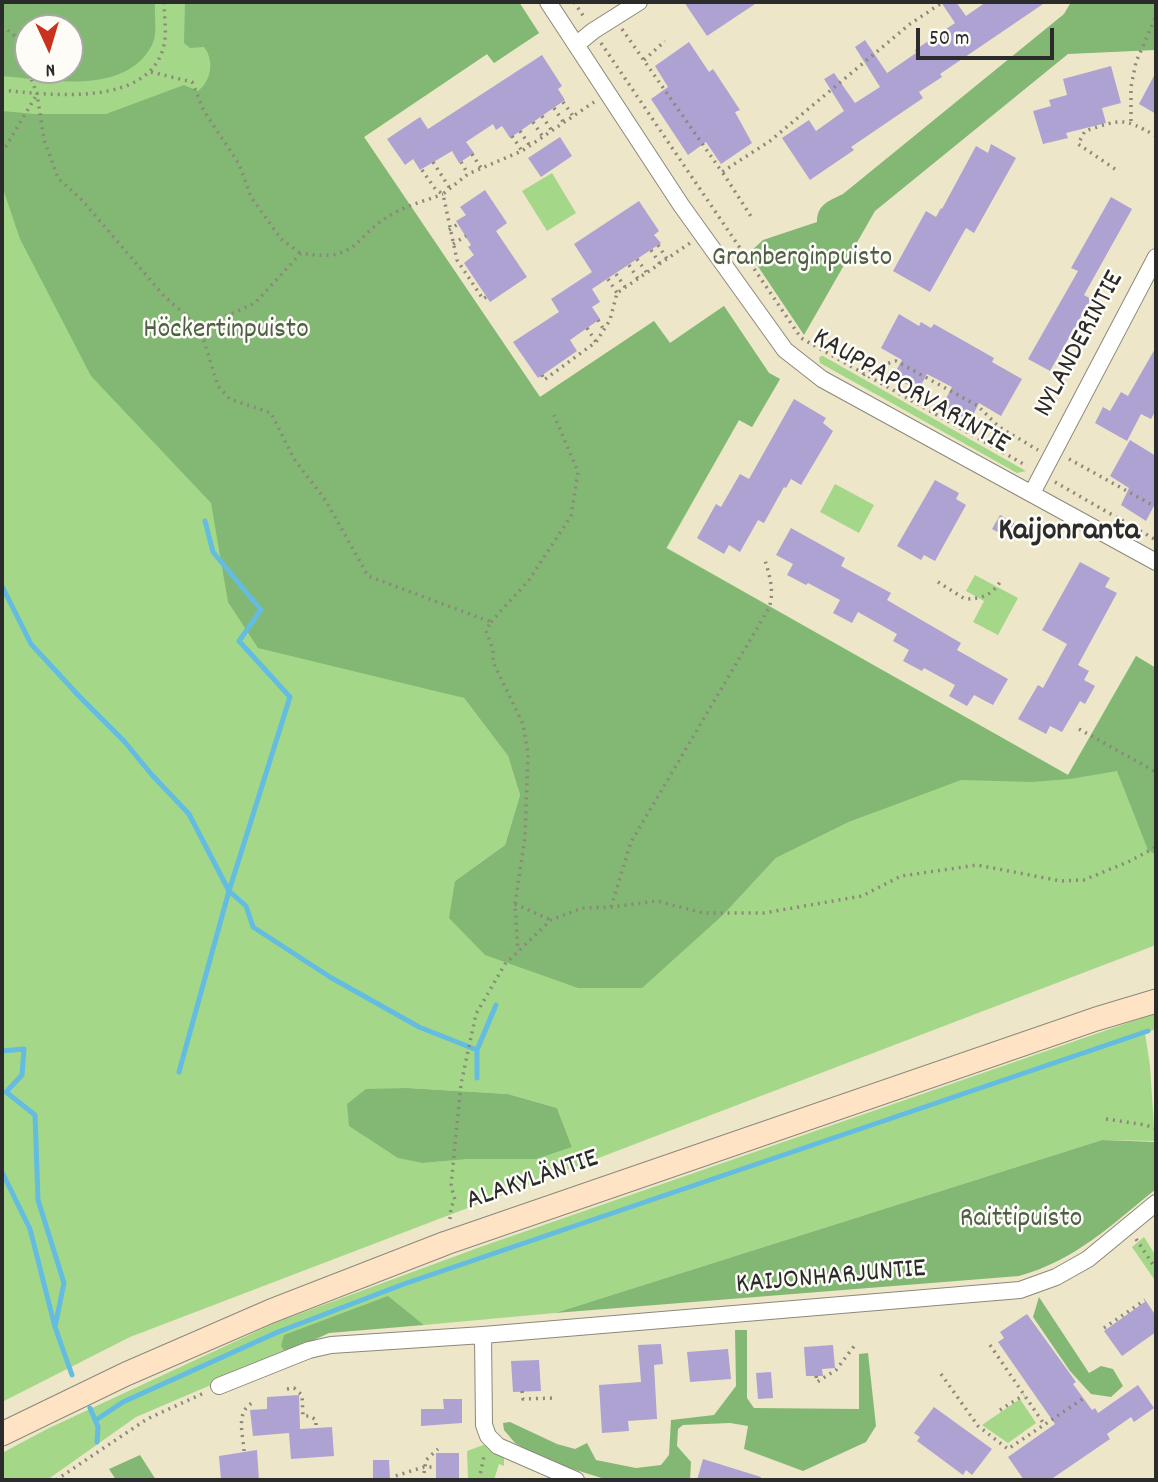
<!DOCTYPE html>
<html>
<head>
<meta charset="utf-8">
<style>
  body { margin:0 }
  #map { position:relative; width:1158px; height:1482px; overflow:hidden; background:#eee6c9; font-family:Dekko,sans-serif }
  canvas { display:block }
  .frame { position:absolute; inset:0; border:4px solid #2b2b2b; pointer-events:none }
  .north { position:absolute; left:14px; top:14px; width:70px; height:70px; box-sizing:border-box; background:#fdfcf7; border:2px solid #a9a8a5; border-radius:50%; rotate:176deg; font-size:19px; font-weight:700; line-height:28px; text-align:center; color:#2b2b2b }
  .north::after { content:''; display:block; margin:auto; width:24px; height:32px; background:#c8321e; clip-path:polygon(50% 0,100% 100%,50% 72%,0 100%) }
  .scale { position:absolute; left:916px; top:28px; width:138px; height:32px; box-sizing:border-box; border:4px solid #2b2b2b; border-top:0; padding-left:9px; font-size:21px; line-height:24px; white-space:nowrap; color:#2b2b2b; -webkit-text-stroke:5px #fdfcf7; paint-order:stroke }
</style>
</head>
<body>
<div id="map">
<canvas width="1158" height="1482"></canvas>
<div class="frame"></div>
<div class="north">N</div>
<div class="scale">50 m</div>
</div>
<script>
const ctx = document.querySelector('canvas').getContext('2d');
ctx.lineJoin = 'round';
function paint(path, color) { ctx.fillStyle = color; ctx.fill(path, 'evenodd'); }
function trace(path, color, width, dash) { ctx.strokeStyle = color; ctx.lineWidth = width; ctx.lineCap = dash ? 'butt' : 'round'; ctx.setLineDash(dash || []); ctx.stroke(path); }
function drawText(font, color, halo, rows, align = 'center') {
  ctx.font = font + ' Dekko,sans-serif'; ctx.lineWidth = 5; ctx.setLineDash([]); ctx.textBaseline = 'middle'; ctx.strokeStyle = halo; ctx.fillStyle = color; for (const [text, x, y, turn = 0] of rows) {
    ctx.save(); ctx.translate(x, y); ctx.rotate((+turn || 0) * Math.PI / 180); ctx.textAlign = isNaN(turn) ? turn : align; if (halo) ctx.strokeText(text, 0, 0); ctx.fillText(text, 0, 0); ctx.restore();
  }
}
paint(new Path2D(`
  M 2,2 L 519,2 L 539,33 L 494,63 L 487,54 L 364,137 L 540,397 L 654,321 L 670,343 L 724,306 L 769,373 L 780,379 L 752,427 L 739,420 L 667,548 L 1068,775 L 1136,656 L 1156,668 L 1156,945 L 130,1337 L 2,1402 ZM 28,28 L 70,28 L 70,70 L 28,70 ZM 223,570 L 878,811 L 849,822 L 776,858 L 724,914 L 455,881 L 505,845 L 520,795 L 508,756 L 464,698 L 417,685 ZM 408,1088 L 508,1094 L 557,1108 L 572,1147 L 423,1163 Z
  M 552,173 L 576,213 L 547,231 L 522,191 Z
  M 821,356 L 823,356 L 1026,471 L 1017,473 L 820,363 L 819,358 Z
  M 835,484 L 874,505 L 859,533 L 820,512 Z
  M 975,575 L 1018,598 L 998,635 L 973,622 L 984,601 L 966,591 Z
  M 1156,1013 L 1156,1029 L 1145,1033 L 1150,1066 L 1155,1141 L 1102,1140 L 555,1313 L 424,1325 L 388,1297 L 286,1353 L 136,1417 L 47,1480 L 2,1480 L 2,1453 L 49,1428 L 277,1322 L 483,1246 Z
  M 1144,1237 L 1156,1256 L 1156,1282 L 1132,1247 Z
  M 1020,1399 L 1036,1423 L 1008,1443 L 982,1425 Z
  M 486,1444 L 504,1456 L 504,1466 L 499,1464 L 494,1480 L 468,1480 L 467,1451 Z`), '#a4d888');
paint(new Path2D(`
  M 2,2 L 155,2 C 154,14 158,35 152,45 C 126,96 48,80 2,76 ZM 70,28 L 70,70 L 28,70 L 28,28 Z
  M 185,2 L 519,2 L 539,33 L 494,63 L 487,54 L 364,137 L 540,397 L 654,321 L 670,343 L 724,306 L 769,373 L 780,379 L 752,427 L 739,420 L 666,548 L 1068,775 L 1136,656 L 1156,668 L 1156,855 L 1148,850 L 1117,771 L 1070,779 L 1032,782 L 961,780 L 849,822 L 776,858 L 724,914 L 642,988 L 578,988 L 485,955 L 449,918 L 455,881 L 505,845 L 520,795 L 508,756 L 464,698 L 258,648 L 228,602 L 211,503 L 91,376 L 20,239 L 2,186 L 2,111 L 35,114 L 106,114 L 184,85 L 198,91 C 211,81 215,61 204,47 L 190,48 L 184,43 Z
  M 1071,2 L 1156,2 L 1156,50 L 1068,54 L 875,211 L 804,335 L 749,253 L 763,240 L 817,222 C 817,204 829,201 843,194 L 1064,14 Z
  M 408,1088 L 508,1094 L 557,1108 L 572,1147 L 536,1159 L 467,1159 L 423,1163 L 398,1158 L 349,1126 L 347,1104 L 366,1089 Z
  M 1102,1140 L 1156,1142 L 1156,1189 C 1111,1225 1076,1260 1019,1276 L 555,1313 Z
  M 388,1296 L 424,1325 L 329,1333 L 286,1353 L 281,1346 L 284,1335 Z
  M 1039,1297 L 1089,1373 L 1101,1366 L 1113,1369 L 1123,1386 L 1111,1397 L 1091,1394 L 1070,1371 L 1033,1317 Z
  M 735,1330 L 747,1330 L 747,1398 L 754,1408 L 859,1409 L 859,1354 L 868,1353 L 876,1426 L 866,1442 L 803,1471 L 744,1449 L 748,1426 L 730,1423 L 683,1425 L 678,1429 L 677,1446 L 691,1462 L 690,1480 L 608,1480 L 547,1461 L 515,1443 L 504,1430 L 503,1423 L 510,1422 L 557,1444 L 575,1449 L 587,1443 L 596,1460 L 636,1468 L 661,1465 L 669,1455 L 671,1420 L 714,1415 L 736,1386 Z
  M 140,1455 L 156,1480 L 116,1480 L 109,1469 Z`), '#83b874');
trace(new Path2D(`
  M 2,586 L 31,644 L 79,696 L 124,741 L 152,775 L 189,814 L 229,891 L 246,906 L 253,927 L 330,977 L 419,1027 L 477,1050
  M 2,1051 L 24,1049 L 22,1075 L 6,1092 L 35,1115 L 38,1200 L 64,1283 L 55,1327
  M 179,1072 L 229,891 L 290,697 L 239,641 L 261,610 L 213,552 L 205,521
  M 477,1078 L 477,1050 L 496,1005
  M 2,1172 L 30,1229 L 55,1327 L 72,1375
  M 90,1408 L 98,1427 L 97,1442
  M 96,1420 L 123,1402 L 278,1332 L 404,1284 L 1148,1031`), '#64bce1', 5);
paint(new Path2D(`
  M 684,2 L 758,2 L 707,36 Z
  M 941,2 L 956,2 L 966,16 L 986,2 L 1046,2 L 940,74 L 942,77 L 919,92 L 923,98 L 851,147 L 854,150 L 810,180 L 782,138 L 809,120 L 816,131 L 844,111 L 824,79 L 834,73 L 855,103 L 880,87 L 855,47 L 865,40 L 887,73 L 916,53 L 915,50 L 955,23 Z
  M 689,42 L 709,72 L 713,69 L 740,110 L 735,112 L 752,143 L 721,164 L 706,142 L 688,155 L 651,99 L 668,87 L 655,66 Z
  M 542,55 L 562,86 L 558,89 L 565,100 L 510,138 L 502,126 L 496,130 L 493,124 L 466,142 L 474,153 L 459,163 L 452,151 L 420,170 L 413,159 L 405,165 L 387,139 L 420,117 L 428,129 Z
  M 1111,66 L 1121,103 L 1102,108 L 1106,123 L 1066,133 L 1068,138 L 1043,144 L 1033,111 L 1051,106 L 1049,100 L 1067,95 L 1063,79 Z
  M 1156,72 L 1156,114 L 1139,104 Z
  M 560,137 L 572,156 L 541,177 L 528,158 Z
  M 991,144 L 1016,158 L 974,233 L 966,228 L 930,292 L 893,271 L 926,211 L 936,217 L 941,208 L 942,209 L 976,146 L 988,153 Z
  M 485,190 L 507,223 L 496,231 L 527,277 L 490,302 L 464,263 L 474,255 L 468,247 L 471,245 L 456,221 L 466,215 L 460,207 Z
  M 1111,197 L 1132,209 L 1084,295 L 1091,299 L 1050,371 L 1028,359 L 1078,271 L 1071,268 Z
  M 639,201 L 659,231 L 654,235 L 661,243 L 592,289 L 600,302 L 592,307 L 600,319 L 570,340 L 577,351 L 538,378 L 513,342 L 559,312 L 551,299 L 592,272 L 574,244 Z
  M 899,314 L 919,326 L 921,322 L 931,328 L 934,324 L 994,358 L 992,362 L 1022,379 L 1001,416 L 979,403 L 970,421 L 942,406 L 952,387 L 927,374 L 918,391 L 893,376 L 902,360 L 881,348 Z
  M 1156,347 L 1156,410 L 1151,419 L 1141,414 L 1127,441 L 1095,423 L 1103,407 L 1110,411 L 1121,392 L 1128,396 Z
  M 794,399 L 826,418 L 823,423 L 833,431 L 801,485 L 791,479 L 786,488 L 784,487 L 764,523 L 758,520 L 740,552 L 729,545 L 724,554 L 697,538 L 716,504 L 721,507 L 740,474 L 749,479 Z
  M 1130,440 L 1156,456 L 1156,502 L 1146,521 L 1121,505 L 1129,488 L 1110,476 Z
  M 935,480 L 959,493 L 956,499 L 966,505 L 935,561 L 924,555 L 921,560 L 897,546 Z
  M 1000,515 L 1021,527 L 1014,541 L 992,529 Z
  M 791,528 L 845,558 L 841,566 L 891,593 L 887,600 L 961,643 L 957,650 L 1008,679 L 993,705 L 974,695 L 967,706 L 949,696 L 955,685 L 924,668 L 922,671 L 903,661 L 909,650 L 893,641 L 897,634 L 858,612 L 852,623 L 833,613 L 840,600 L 808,583 L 806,585 L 787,575 L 793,564 L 776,555 Z
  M 1080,562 L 1110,578 L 1105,587 L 1117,593 L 1078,665 L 1089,671 L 1084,680 L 1095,686 L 1085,704 L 1080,701 L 1062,732 L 1050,726 L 1046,734 L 1018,719 L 1038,685 L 1043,688 L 1067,644 L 1042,630 Z
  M 1146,1301 L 1156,1316 L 1156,1332 L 1122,1356 L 1104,1331 Z
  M 1027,1314 L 1076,1382 L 1073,1384 L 1092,1410 L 1095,1408 L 1098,1413 L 1138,1385 L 1154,1408 L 1134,1422 L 1131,1417 L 1107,1434 L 1110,1439 L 1050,1480 L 1024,1480 L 1008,1457 L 1055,1424 L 998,1342 L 1004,1338 L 1000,1332 Z
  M 661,1344 L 663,1364 L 654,1365 L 657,1419 L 628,1421 L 629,1431 L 602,1433 L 599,1385 L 641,1382 L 638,1345 Z
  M 833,1345 L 835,1368 L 822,1369 L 823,1376 L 806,1376 L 804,1347 Z
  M 728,1349 L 731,1379 L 690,1382 L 687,1352 Z
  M 539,1360 L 541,1391 L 513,1392 L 511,1361 Z
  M 771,1372 L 773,1398 L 758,1399 L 756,1373 Z
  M 299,1395 L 300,1429 L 332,1427 L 334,1456 L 291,1459 L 289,1433 L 253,1436 L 250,1410 L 267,1409 L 267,1397 Z
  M 443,1399 L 462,1399 L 462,1423 L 421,1426 L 421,1409 L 444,1409 Z
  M 934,1407 L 992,1449 L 972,1475 L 966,1470 L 963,1475 L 917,1441 L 920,1437 L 914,1433 Z
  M 257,1450 L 259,1480 L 221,1480 L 219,1456 Z
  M 436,1453 L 459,1453 L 459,1480 L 436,1480 Z
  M 703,1459 L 761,1477 L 760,1480 L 697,1480 Z
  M 373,1460 L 389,1460 L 390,1480 L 373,1480 Z`), '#ada2d2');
const street = new Path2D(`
  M 548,2 L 681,205 L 785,350 L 822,379 L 1156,562
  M 576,45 L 593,31 L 639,2
  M 1032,493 L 1156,257
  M 483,1335 L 484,1425 L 488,1436 L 498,1446 L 576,1480
  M 219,1386 L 309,1350 L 331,1345 L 483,1335 L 1020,1290 L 1056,1277 L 1088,1259 L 1156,1203`);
const secondary = new Path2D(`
  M 2,1434 L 126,1374 L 271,1311 L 446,1243 L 1096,1019 L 1156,1001`);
trace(street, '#8c887a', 18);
trace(secondary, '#8c887a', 25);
trace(new Path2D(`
  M 574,2 L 584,17
  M 2,26 L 15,36 L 37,94 L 44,140 L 58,178 L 82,200 L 164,296 L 200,328 L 218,386 L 230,399 L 271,413 L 294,459 L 326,501 L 368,576 L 491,622 L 486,631 L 493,649 L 493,662 L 523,724 L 528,754 L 525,837 L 515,904 L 518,951
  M 622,29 L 722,172 L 770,141 L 910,24 L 943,2
  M 601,43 L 801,338 L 1027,466
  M 644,60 L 665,41
  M 151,72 L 192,82 L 204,111 L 239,164 L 251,197 L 281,239 L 300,253
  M 2,90 C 49,95 150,108 164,45 C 167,32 164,15 164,2
  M 563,102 L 573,116
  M 554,108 L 564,123
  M 542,116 L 552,131
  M 1131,121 L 1131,87 L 1136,62 L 1156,16
  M 533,122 L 543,137
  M 520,131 L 530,146
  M 512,136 L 522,151
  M 2,153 L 36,96
  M 472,154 L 481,168
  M 433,162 L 449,187
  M 461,162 L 468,174
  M 1115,169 L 1078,144 L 1085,131 C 1122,119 1122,117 1156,136
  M 422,170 L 436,190 L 443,194
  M 723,173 L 752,218
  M 449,230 L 458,224
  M 453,244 L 466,236
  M 658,245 L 667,259
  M 651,250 L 660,264
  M 637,259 L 647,273
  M 629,265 L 638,279
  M 616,274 L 625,287
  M 608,279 L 617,293
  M 486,297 L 483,299 L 457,260 L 443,194 L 468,174 L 522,151 L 594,102
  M 598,320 L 604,330
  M 200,328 L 255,303 L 301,253 C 361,264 353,234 396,212 C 411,204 428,200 443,194
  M 587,328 L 596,342
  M 542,375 L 544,380 L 596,342 L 610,320 L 617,293 L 690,243
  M 863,375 L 879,366 L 896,361 L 978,406 L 999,427 L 1038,450
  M 1069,459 L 1156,507
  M 1055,482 L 1156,540
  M 938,582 L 965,599 C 981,599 992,595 1000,582
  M 491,622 L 529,580 L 571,516 L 578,472 L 554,415
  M 1079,729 L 1156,772
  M 515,904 L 551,920
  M 611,907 L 631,842 L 769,608 C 775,590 769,574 764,557
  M 1106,1119 L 1146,1125 L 1156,1129
  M 450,1219 L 451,1207 L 455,1200 L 451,1186 L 461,1084 L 476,1014 L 505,964 L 551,920 L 582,908 L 611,907 L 657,901 L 703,913 L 764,913 L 862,896 L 901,876 L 977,865 L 1061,881 L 1084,880 L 1130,861 L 1156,847
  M 1136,1239 L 1156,1269
  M 1104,1328 L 1145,1300
  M 990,1345 L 1044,1424
  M 941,1374 L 978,1426 L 1008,1449 L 1084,1398
  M 816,1376 L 817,1382 L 836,1370 L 855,1345
  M 287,1389 L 294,1388 L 302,1395 L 303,1416 L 310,1416 L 316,1420 L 316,1428
  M 522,1391 L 523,1399 L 555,1398
  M 1000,1410 L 1024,1395
  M 244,1451 C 243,1433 235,1411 254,1402
  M 56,1480 L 147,1419 L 204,1393
  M 392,1480 L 392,1477 L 424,1467 L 432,1467
  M 423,1480 L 426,1460 L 438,1449
  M 479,1480 L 484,1456`), '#8c887a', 3.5, [2, 5]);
trace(street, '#fff', 16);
trace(secondary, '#fee4c5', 23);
drawText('28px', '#4f5f47', '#fdfcf7', [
  ["Granberginpuisto",802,260],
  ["Höckertinpuisto",226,332],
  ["Raittipuisto",1021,1221]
]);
drawText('28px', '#2b2b2b', '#fdfcf7', [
  ["NYLANDERINTIE",1081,345,-62],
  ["KAUPPAPORVARINTIE",910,393,30],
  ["ALAKYLÄNTIE",533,1182,-19],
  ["KAIJONHARJUNTIE",831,1279,-5]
]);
drawText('bold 32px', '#2b2b2b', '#fdfcf7', [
  ["Kaijonranta",1069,534]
]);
</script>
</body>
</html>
